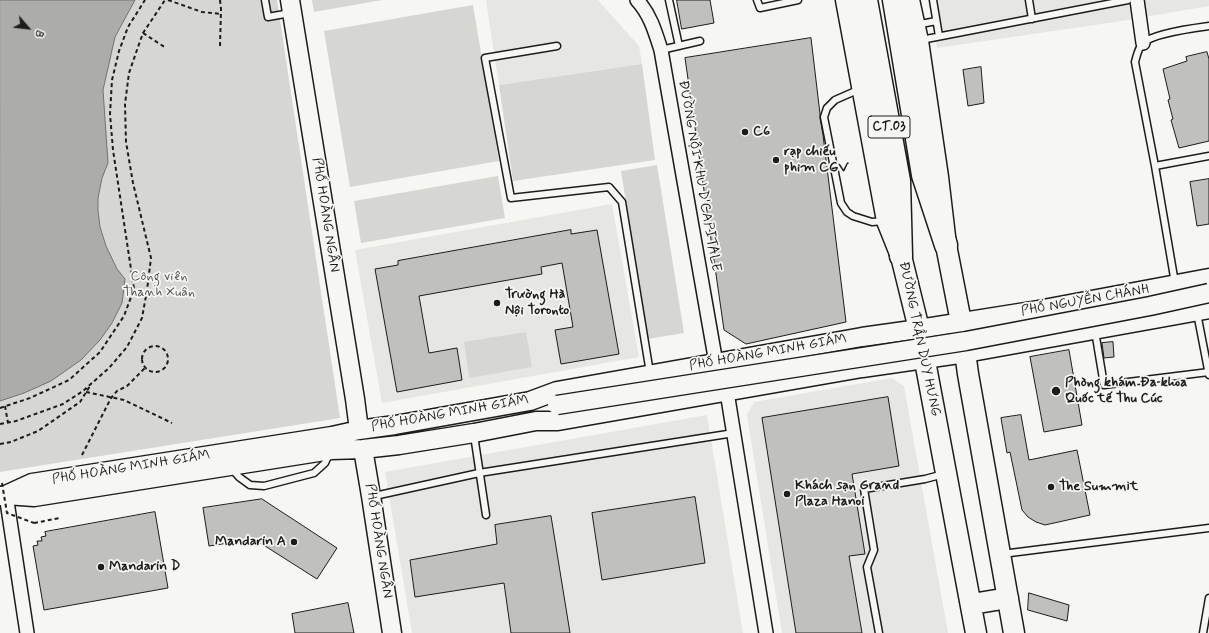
<!DOCTYPE html>
<html>
<head>
<meta charset="utf-8">
<style>
  body { margin:0 }
  #map { position:relative; width:1209px; height:633px; overflow:hidden; background:#f6f6f2; font-family:Mynerve,sans-serif }
  canvas { display:block }
  .north { position:absolute; left:8px; top:8px; width:40px; height:40px; -webkit-text-stroke:3px #f6f6f2; paint-order:stroke; rotate:118deg; font-size:11px; font-weight:700; line-height:16px; text-align:center; color:#1c1c1c }
  .north::after { content:''; display:block; margin:auto; width:14px; height:18px; background:#1c1c1c; clip-path:polygon(50% 0,100% 100%,50% 72%,0 100%) }
</style>
</head>
<body>
<div id="map">
<canvas width="1209" height="633"></canvas>
<div class="north">B</div>
</div>
<script>
const ctx = document.querySelector('canvas').getContext('2d');
ctx.lineJoin = 'round';
function paint(path, color) { ctx.fillStyle = color; ctx.fill(path, 'evenodd'); }
function trace(path, color, width, dash) { ctx.strokeStyle = color; ctx.lineWidth = width; ctx.lineCap = dash ? 'butt' : 'round'; ctx.setLineDash(dash || []); ctx.stroke(path); }
function drawText(font, color, halo, rows, align = 'center') {
  ctx.font = font + ' Mynerve,sans-serif'; ctx.lineWidth = 3.5; ctx.setLineDash([]); ctx.textBaseline = 'middle'; ctx.strokeStyle = halo; ctx.fillStyle = color; for (const [text, x, y, turn = 0] of rows) {
    ctx.save(); ctx.translate(x, y); ctx.rotate((+turn || 0) * Math.PI / 180); ctx.textAlign = isNaN(turn) ? turn : align; if (halo) ctx.strokeText(text, 0, 0); ctx.fillText(text, 0, 0); ctx.restore();
  }
}
paint(new Path2D(`
  M 486,0 L 598,0 L 639,46 L 642,64 L 499,85 Z
  M 928,0 L 1209,0 L 1209,6 L 1115,22 L 937,48 Z
  M 612,204 L 639,357 L 382,403 L 355,250 Z
  M 892,378 L 904,386 L 948,633 L 782,633 L 747,415 L 754,402 Z
  M 707,415 L 743,633 L 412,633 L 385,472 Z`), '#e6e6e2');
paint(new Path2D(`
  M 0,0 L 277,0 L 340,418 L 0,472 Z
  M 312,0 L 382,0 L 314,12 Z
  M 473,5 L 499,161 L 350,187 L 324,31 Z
  M 642,64 L 655,160 L 513,181 L 499,85 Z
  M 657,165 L 684,333 L 648,339 L 621,171 Z
  M 498,176 L 505,218 L 361,243 L 354,201 Z
  M 526,332 L 532,367 L 469,378 L 464,342 Z`), '#d6d6d2');
const water = new Path2D(`
  M 0,0 L 135,0 L 115,37 L 103,90 L 108,163 L 102,178 L 98,198 L 98,211 L 100,227 L 106,246 L 117,269 L 125,279 L 122,303 L 112,323 L 100,340 L 81,360 L 51,381 L 24,393 L 0,401 Z`);
paint(water, '#acaca9');
trace(water, '#727271', 1);
const building = new Path2D(`
  M 677,0 L 710,0 L 714,23 L 682,29 Z
  M 811,38 L 820,114 L 820,118 L 823,135 L 846,322 L 746,344 L 724,330 L 685,58 Z
  M 1207,52 L 1209,59 L 1209,141 L 1179,148 L 1171,120 L 1173,119 L 1168,100 L 1170,99 L 1163,69 L 1187,61 L 1186,57 Z
  M 981,67 L 984,103 L 968,106 L 963,70 Z
  M 1209,179 L 1209,224 L 1197,226 L 1190,182 Z
  M 571,230 L 571,234 L 597,230 L 619,354 L 561,364 L 555,330 L 573,327 L 562,263 L 541,267 L 542,274 L 419,296 L 429,353 L 457,348 L 462,380 L 397,392 L 375,269 L 398,265 L 398,261 Z
  M 1113,342 L 1114,357 L 1104,358 L 1102,343 Z
  M 1069,350 L 1082,425 L 1044,432 L 1030,357 Z
  M 888,397 L 899,466 L 852,474 L 865,554 L 849,556 L 862,633 L 796,633 L 762,418 Z
  M 1021,415 L 1029,460 L 1077,450 L 1090,515 L 1045,525 L 1036,522 L 1028,517 L 1022,510 L 1010,452 L 1007,453 L 1001,418 Z
  M 695,497 L 705,563 L 602,580 L 592,513 Z
  M 262,499 L 337,548 L 317,579 L 254,539 L 209,546 L 203,508 Z
  M 155,512 L 168,588 L 44,610 L 33,546 L 38,545 L 37,541 L 42,541 L 41,537 L 46,536 L 45,532 Z
  M 551,516 L 570,633 L 511,633 L 504,583 L 415,597 L 410,560 L 497,544 L 495,525 Z
  M 1029,593 L 1069,605 L 1067,621 L 1028,610 Z
  M 348,603 L 354,633 L 295,633 L 292,614 Z`);
paint(building, '#c0c0bd');
trace(building, '#1c1c1c', 1);
const lane = new Path2D(`
  M 265,0 L 268,17 L 290,13
  M 669,0 L 679,46
  M 757,0 L 760,8 L 798,0
  M 933,0 L 939,36
  M 1029,0 L 1032,19
  M 916,25 L 936,21
  M 921,40 L 1128,0
  M 557,46 L 485,58 L 511,198 L 609,187 L 622,202 L 650,373
  M 661,50 L 700,41
  M 860,89 L 835,100 L 827,108 L 824,117 L 841,203 L 847,212 L 853,216 L 872,222 L 884,221
  M 1155,166 L 1209,156
  M 1175,283 L 1155,166 L 1135,62 C 1137,55 1138,48 1143,43 C 1154,33 1194,28 1209,26
  M 1197,313 L 1209,375
  M 1095,331 L 1104,385 L 1209,372
  M 474,435 L 486,515
  M 232,469 L 239,477 L 250,485 L 264,486 L 314,473 L 325,463 L 330,452
  M 379,495 L 479,473 L 734,433
  M 1002,554 L 1209,528
  M 879,633 L 867,567 L 874,550 L 864,489 L 925,479 L 944,474
  M 1203,633 L 1209,598`);
const street = new Path2D(`
  M 637,0 C 650,14 655,31 661,50 L 716,363
  M 1137,0 L 1143,43
  M 727,392 L 766,633
  M 6,495 L 27,633`);
const secondary = new Path2D(`
  M 290,0 L 355,399 L 359,430
  M 363,449 L 371,496 L 392,633
  M 8,494 L 32,483 L 332,436 L 359,430 L 395,425 L 530,401 L 557,391 L 862,337 L 919,329 L 1038,310 L 1209,278
  M 0,496 L 6,495 L 34,497 L 331,450 L 363,449 L 399,445 L 474,433 L 536,421 L 558,421 L 862,368 L 966,353 L 1209,309`);
const primary = new Path2D(`
  M 846,0 L 887,221 L 901,256 L 919,329 L 976,633
  M 909,0 L 918,41 L 938,177 L 946,245 L 961,322 L 968,374 L 1014,633
  M 972,604 L 1008,598`);
const highway = new Path2D(`
  M 866,0 L 899,181 L 901,256
  M 894,0 L 923,175 L 946,245`);
trace(lane, '#1c1c1c', 9);
trace(street, '#1c1c1c', 16);
trace(secondary, '#1c1c1c', 21);
trace(primary, '#1c1c1c', 23);
trace(highway, '#1c1c1c', 25);
trace(new Path2D(`
  M 168,0 L 202,12 L 221,14
  M 220,0 L 221,9 L 220,46
  M 143,33 L 166,48
  M142 359a13 13 0 1 1 26 0a13 13 0 1 1-26 0Z
  M 86,392 L 124,400 L 172,423
  M 5,406 L 8,423
  M 0,408 L 30,398 L 69,380 L 100,352 L 124,316 L 134,289 L 113,150 L 110,114 L 112,80 L 119,51 L 128,27 L 145,0
  M 0,424 L 16,421 L 63,404 L 83,391 L 109,368 L 127,347 L 142,318 L 147,290 L 151,258 L 133,183 L 126,142 L 125,104 L 129,73 L 138,47 L 143,33 L 165,0
  M 0,444 L 11,442 L 38,431 L 80,402 L 90,386
  M 82,455 L 111,398 L 117,391 L 127,386 L 145,368
  M 34,523 L 60,518`), '#1c1c1c', 2, [4, 3]);
trace(lane, '#f6f6f2', 6);
trace(street, '#f6f6f2', 13);
trace(secondary, '#f6f6f2', 18);
trace(primary, '#f6f6f2', 20);
trace(highway, '#f6f6f2', 22);
const secondaryBridge = new Path2D(`
  M 557,405 L 966,341 L 1150,306 L 1209,293`);
trace(secondaryBridge, '#1c1c1c', 21, []);
trace(new Path2D(`
  M 2,483 L 7,513 L 34,523`), '#1c1c1c', 2, [4, 3]);
trace(secondaryBridge, '#f6f6f2', 18);
for (const [x, y, r, color] of [
  [745,132,4,"#1c1c1c"],
  [776,160,4,"#1c1c1c"],
  [497,303,4,"#1c1c1c"],
  [1056,391,5,"#1c1c1c"],
  [1051,487,4,"#1c1c1c"],
  [787,494,4,"#1c1c1c"],
  [294,542,4,"#1c1c1c"],
  [101,567,4,"#1c1c1c"]
]) { const dot = new Path2D(); dot.arc(x, y, r, 0, 2 * Math.PI); ctx.fillStyle = color; ctx.fill(dot); trace(dot, '#f6f6f2', 1.5); }
for (const [x, y, w] of [
  [889,127,42]
]) { const box = new Path2D(); box.roundRect(x - w / 2, y - 11, w, 22, 3); ctx.fillStyle = '#f6f6f2'; ctx.fill(box); trace(box, '#1c1c1c', 1); }
drawText('bold 13px', '#1c1c1c', null, [
  ["CT.03",889,127]
]);
drawText('bold 14px', '#1c1c1c', '#f6f6f2', [
  ["C6",753,132],
  ["rạp chiếu",784,152],
  ["phim CGV",784,168],
  ["Trường Hà",505,295],
  ["Nội Toronto",505,311],
  ["Phòng khám Đa khoa",1065,383],
  ["Quốc tế Thu Cúc",1065,399],
  ["Khách sạn Grand",795,486],
  ["Plaza Hanoi",795,502],
  ["The Summit",1059,487],
  ["Mandarin A",286,542,"right"],
  ["Mandarin D",109,567]
], 'left');
drawText('14px', '#1c1c1c', '#f6f6f2', [
  ["ĐƯỜNG NỘI KHU D'CAPITALE",699,176,80],
  ["PHỐ HOÀNG NGÂN",325,215,81],
  ["PHỐ NGUYỄN CHÁNH",1085,301,-10],
  ["ĐƯỜNG TRẦN DUY HƯNG",919,339,78],
  ["PHỐ HOÀNG MINH GIÁM",768,353,-10],
  ["PHỐ HOÀNG MINH GIÁM",450,414,-10],
  ["PHỐ HOÀNG MINH GIÁM",131,468,-9],
  ["PHỐ HOÀNG NGÂN",378,541,81]
]);
drawText('14px', '#545453', '#f6f6f2', [
  ["Công viên",159,277],
  ["Thanh Xuân",159,293]
]);
</script>
</body>
</html>
